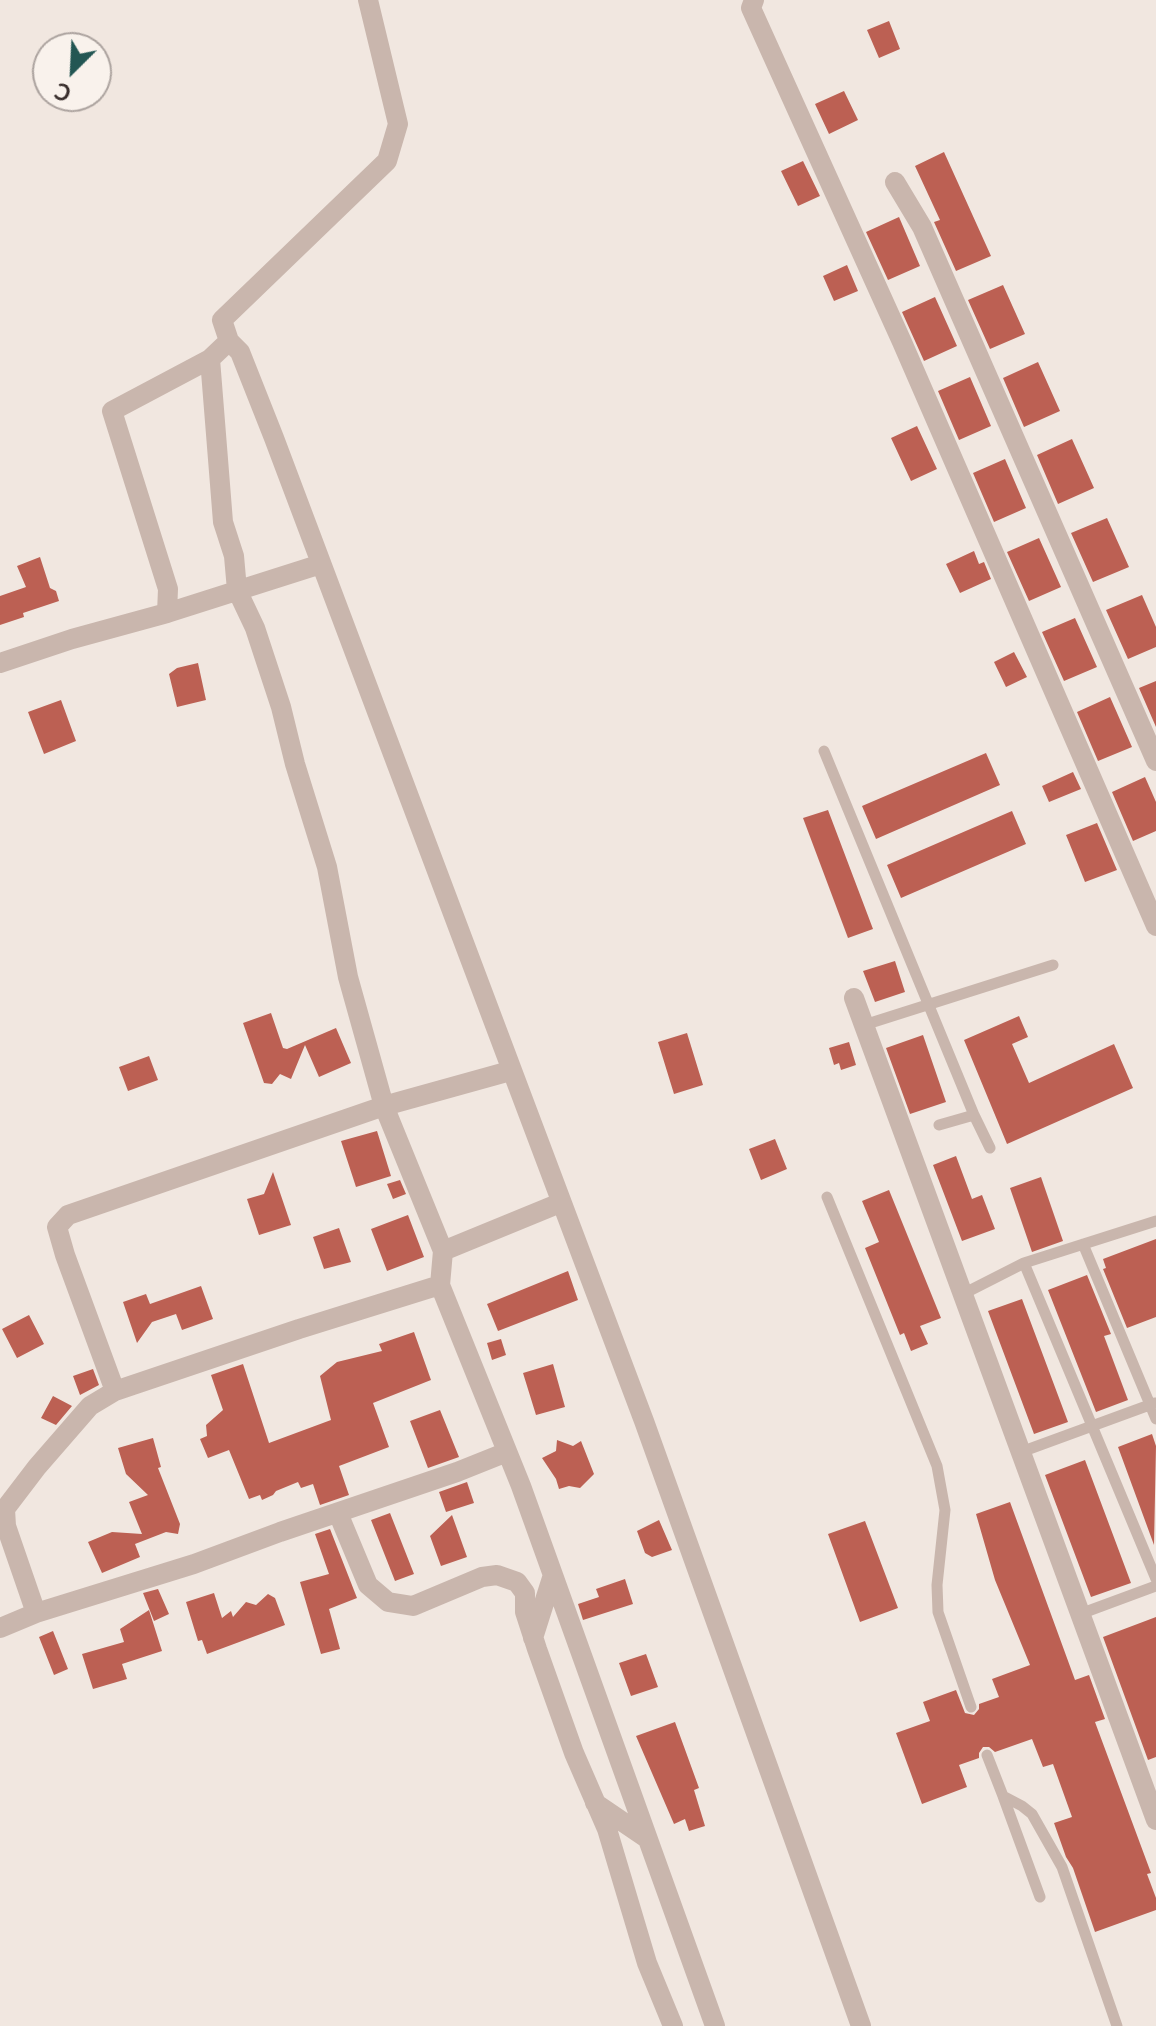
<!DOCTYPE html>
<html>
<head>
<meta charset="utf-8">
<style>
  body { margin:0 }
  #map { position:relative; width:1156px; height:2026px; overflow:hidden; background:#f1e7e0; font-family:Lato,sans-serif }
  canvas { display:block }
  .north { position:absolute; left:32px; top:32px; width:80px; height:80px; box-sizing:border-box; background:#f9f2ec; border:2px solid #aca39f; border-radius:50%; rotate:204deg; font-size:22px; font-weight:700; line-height:32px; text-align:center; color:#382d2b }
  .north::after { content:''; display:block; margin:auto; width:28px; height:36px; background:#235653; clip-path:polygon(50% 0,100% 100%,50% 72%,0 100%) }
</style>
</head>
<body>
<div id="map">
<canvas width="1156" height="2026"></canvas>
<div class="north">С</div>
</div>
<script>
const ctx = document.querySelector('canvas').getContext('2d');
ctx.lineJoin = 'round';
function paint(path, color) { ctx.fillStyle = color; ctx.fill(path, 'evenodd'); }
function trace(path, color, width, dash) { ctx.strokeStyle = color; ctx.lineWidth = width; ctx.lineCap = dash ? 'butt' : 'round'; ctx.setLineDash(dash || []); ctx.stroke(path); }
paint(new Path2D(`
  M 889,21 L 900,49 L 879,58 L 867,30 Z
  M 844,91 L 858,120 L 829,134 L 815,104 Z
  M 944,152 L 991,256 L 956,271 L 934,222 L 940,220 L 915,166 Z
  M 803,161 L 820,196 L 798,206 L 781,171 Z
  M 899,217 L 920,266 L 888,280 L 866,232 Z
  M 847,265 L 858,291 L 834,301 L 823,276 Z
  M 1003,285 L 1025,334 L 990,349 L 968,300 Z
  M 935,297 L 957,346 L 924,361 L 902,312 Z
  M 1038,362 L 1060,411 L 1024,427 L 1003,378 Z
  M 970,377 L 991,426 L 959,440 L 938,391 Z
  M 917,426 L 937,469 L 911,481 L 891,438 Z
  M 1072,439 L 1094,488 L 1058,504 L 1037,455 Z
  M 1005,459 L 1026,508 L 994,522 L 973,473 Z
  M 1107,518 L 1129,567 L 1093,582 L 1071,533 Z
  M 1039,538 L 1061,587 L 1029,601 L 1007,552 Z
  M 974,551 L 979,564 L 984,562 L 991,579 L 960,593 L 946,564 Z
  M 40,557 L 50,588 L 56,591 L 59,601 L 23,613 L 24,617 L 0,625 L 0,596 L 26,587 L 17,566 Z
  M 1142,595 L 1156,627 L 1156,647 L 1128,659 L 1106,610 Z
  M 1075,618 L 1097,667 L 1064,681 L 1042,632 Z
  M 1014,652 L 1027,677 L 1006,687 L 994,662 Z
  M 198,663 L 206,700 L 177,707 L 169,674 L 177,668 Z
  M 1156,681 L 1156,727 L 1139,688 Z
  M 1110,697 L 1132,747 L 1098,761 L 1077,712 Z
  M 61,700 L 76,741 L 44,754 L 28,712 Z
  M 986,753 L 1000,785 L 876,839 L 862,806 Z
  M 1073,772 L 1081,789 L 1049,802 L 1042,786 Z
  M 1145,777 L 1156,802 L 1156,831 L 1133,841 L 1112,792 Z
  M 828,810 L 873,929 L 848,938 L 803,818 Z
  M 1012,811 L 1026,844 L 901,898 L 887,865 Z
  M 1097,823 L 1117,870 L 1085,882 L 1066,835 Z
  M 895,961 L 905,992 L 875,1002 L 863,971 Z
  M 271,1013 L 283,1048 L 287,1049 L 336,1028 L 351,1063 L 319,1077 L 305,1045 L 291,1079 L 280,1074 L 272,1084 L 264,1083 L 243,1023 Z
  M 1019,1016 L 1028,1037 L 1012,1044 L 1029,1083 L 1114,1044 L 1133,1088 L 1007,1144 L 964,1040 Z
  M 687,1033 L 703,1085 L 674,1094 L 658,1042 Z
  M 923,1035 L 946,1102 L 910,1114 L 886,1048 Z
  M 849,1042 L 856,1065 L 841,1070 L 839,1063 L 834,1065 L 829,1048 Z
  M 149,1056 L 158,1080 L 128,1091 L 119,1067 Z
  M 377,1131 L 391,1176 L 356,1187 L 341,1141 Z
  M 775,1139 L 787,1169 L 761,1180 L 749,1149 Z
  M 956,1156 L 972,1199 L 982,1195 L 995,1229 L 962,1241 L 933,1165 Z
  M 273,1172 L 291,1225 L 259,1235 L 247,1199 L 264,1194 Z
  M 1041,1177 L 1063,1241 L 1032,1252 L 1010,1188 Z
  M 400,1180 L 406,1194 L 393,1199 L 387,1184 Z
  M 889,1190 L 941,1318 L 920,1326 L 928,1344 L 911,1351 L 904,1333 L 900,1335 L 865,1248 L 879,1242 L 862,1201 Z
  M 408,1215 L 424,1257 L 387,1271 L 371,1229 Z
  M 339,1228 L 351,1262 L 324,1269 L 313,1237 Z
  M 1156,1239 L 1156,1317 L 1127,1328 L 1103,1269 L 1106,1268 L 1103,1259 Z
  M 568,1271 L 578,1300 L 498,1331 L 487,1304 Z
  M 1087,1275 L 1111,1334 L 1104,1336 L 1128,1400 L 1096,1412 L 1048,1290 Z
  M 201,1286 L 213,1319 L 182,1330 L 176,1314 L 152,1322 L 137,1343 L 123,1302 L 146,1294 L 150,1304 Z
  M 1022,1299 L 1068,1422 L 1034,1434 L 988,1311 Z
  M 29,1315 L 44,1344 L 17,1358 L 2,1329 Z
  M 414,1332 L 431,1380 L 373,1403 L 389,1447 L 339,1466 L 349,1495 L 320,1505 L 313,1484 L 301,1488 L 298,1482 L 276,1491 L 273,1495 L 262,1500 L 260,1495 L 249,1499 L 229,1450 L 208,1458 L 200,1439 L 207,1436 L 206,1425 L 223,1410 L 211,1375 L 243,1364 L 269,1443 L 331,1420 L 320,1376 L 337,1362 L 382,1351 L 379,1344 Z
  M 501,1339 L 506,1355 L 492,1360 L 487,1343 Z
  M 553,1364 L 565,1407 L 536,1415 L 523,1373 Z
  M 93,1369 L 99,1385 L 80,1395 L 73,1376 Z
  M 53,1396 L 72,1406 L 56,1425 L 41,1418 Z
  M 440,1410 L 459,1457 L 428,1468 L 410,1421 Z
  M 1152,1434 L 1156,1446 L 1154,1545 L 1118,1447 Z
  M 153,1438 L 161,1467 L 158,1468 L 180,1524 L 178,1534 L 166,1532 L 135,1544 L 140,1557 L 102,1573 L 88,1542 L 112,1532 L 142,1534 L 129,1502 L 148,1495 L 126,1474 L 118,1448 Z
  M 557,1440 L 573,1446 L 581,1441 L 594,1474 L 580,1488 L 569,1486 L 559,1489 L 556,1479 L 542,1458 L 556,1451 Z
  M 1085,1460 L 1131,1583 L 1091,1597 L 1045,1475 Z
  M 467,1482 L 474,1503 L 446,1512 L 439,1492 Z
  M 1010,1502 L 1075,1680 L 1089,1675 L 1105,1719 L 1095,1722 L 1151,1873 L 1147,1874 L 1156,1898 L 1156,1910 L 1095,1932 L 1073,1868 L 1066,1857 L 1054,1823 L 1072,1817 L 1053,1764 L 1043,1767 L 1032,1739 L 995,1752 L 989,1747 L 983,1747 L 979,1753 L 979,1758 L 959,1765 L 967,1787 L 922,1804 L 896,1733 L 930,1721 L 923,1702 L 956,1690 L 965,1713 L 974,1715 L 979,1709 L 979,1704 L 999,1697 L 992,1679 L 1030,1665 L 995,1580 L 976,1514 Z
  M 390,1513 L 414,1574 L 395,1581 L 371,1520 Z
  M 452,1515 L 467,1557 L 441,1566 L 430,1536 Z
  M 659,1520 L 672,1550 L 652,1557 L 645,1553 L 637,1531 Z
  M 865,1521 L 898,1608 L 860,1622 L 828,1534 Z
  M 330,1529 L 357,1598 L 329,1609 L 340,1649 L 321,1654 L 300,1582 L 329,1574 L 315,1534 Z
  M 625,1579 L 633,1604 L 583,1620 L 578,1604 L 599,1597 L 596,1589 Z
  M 158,1589 L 169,1614 L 154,1621 L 143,1593 Z
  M 214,1593 L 222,1618 L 231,1611 L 233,1617 L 246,1602 L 256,1605 L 268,1594 L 275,1598 L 285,1625 L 207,1654 L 202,1640 L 198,1641 L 186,1602 Z
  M 149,1610 L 162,1651 L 122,1664 L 127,1679 L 93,1689 L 82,1654 L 124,1642 L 120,1629 Z
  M 1156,1617 L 1156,1757 L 1148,1760 L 1103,1637 Z
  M 53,1631 L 68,1669 L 54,1675 L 39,1637 Z
  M 646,1654 L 658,1687 L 631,1696 L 619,1663 Z
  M 675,1722 L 699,1788 L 694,1790 L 705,1826 L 689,1831 L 685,1819 L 674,1824 L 636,1736 Z`), '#bc6053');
trace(new Path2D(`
  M 824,751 L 974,1115 L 939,1125
  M 864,1025 L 1053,965
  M 974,1115 L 990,1148
  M 827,1197 L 937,1466 L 945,1510 L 937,1585 L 938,1612 L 971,1707
  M 1083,1244 L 1156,1419
  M 1024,1263 L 1156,1579
  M 963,1294 L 1024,1263 L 1156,1221
  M 1021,1452 L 1155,1403
  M 1080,1614 L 1156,1586
  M 987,1755 L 1003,1796 L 1022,1806 L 1032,1814 L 1062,1867 L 1117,2026
  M 1003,1796 L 1040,1897`), '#c9b6ad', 11);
trace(new Path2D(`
  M 368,0 L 398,124 L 387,161 L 222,320 L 229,341 L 240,352 L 274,438 L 644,1421 L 861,2026
  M 754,0 L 751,8 L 902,342 L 1156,926
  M 895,182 L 922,227 L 1156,761
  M 229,341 L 210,359 L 223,522 L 234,556 L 237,590 L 255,628 L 281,707 L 295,764 L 327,867 L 348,977 L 384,1106 L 68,1215 L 57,1227 L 65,1255 L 115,1391 L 90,1406 L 37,1467 L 5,1509 L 6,1526 L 36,1613 L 194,1564 L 280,1532 L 457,1472 L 507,1452
  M 167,613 L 321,564
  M 0,663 L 72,639 L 167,613 L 168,589 L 112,411 L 210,359
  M 854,998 L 1156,1820
  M 560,1203 L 443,1251 L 440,1285 L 521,1486 L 715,2026
  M 443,1251 L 384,1106 L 510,1071
  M 115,1391 L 299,1329 L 440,1285
  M 338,1513 L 368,1585 L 388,1602 L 413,1606 L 482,1577 L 497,1575 L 517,1582 L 525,1593 L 525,1612 L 537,1649 L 574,1753 L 607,1829 L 647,1963 L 673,2026
  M 0,1628 L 36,1613
  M 533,1638 L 552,1578
  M 595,1803 L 645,1837`), '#c9b6ad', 20);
</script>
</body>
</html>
